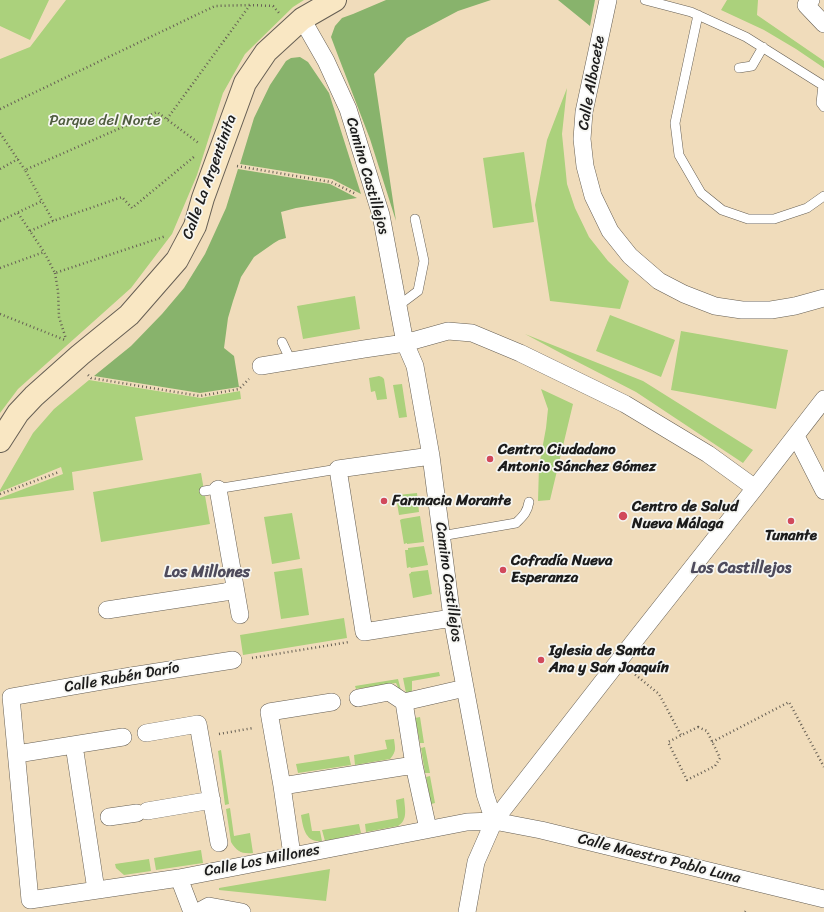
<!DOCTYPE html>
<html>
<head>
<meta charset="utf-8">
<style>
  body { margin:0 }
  canvas { display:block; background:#f0dcbb }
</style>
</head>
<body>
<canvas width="824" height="912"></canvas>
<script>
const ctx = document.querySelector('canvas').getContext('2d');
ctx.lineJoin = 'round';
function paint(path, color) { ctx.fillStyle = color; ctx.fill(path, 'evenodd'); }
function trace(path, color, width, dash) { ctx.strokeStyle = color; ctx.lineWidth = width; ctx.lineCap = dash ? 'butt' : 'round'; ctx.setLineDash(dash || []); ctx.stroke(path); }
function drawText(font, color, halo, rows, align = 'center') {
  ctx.font = font + ' Sriracha,sans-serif'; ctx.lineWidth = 3.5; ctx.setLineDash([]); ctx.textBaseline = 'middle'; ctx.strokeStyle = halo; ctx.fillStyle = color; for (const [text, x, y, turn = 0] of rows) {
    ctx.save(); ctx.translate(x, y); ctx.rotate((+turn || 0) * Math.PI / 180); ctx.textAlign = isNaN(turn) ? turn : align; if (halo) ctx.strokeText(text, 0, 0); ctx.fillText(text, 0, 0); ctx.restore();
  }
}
paint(new Path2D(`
  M 0,0 L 49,0 L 30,40 L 0,26 Z
  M 66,0 L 304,0 L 293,7 L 245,54 L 223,93 L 197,175 L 172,234 L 131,288 L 18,389 L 0,413 L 0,59 L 30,47 Z
  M 727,0 L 758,0 L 757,15 L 824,61 L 824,68 L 796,49 L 764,30 L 721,10 Z
  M 567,88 L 562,134 L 567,184 L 575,208 L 589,237 L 608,261 L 629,281 L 620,309 L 550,301 L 535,205 L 547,140 Z
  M 524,152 L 534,222 L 493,228 L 483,158 Z
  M 355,296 L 360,329 L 303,339 L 297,306 Z
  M 610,315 L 675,340 L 661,377 L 596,351 Z
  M 681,331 L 788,350 L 776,409 L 671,390 Z
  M 525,334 L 643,381 L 753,450 L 743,463 L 636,392 L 570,358 Z
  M 379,376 L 382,377 L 384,379 L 387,399 L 377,400 L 375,391 L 371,392 L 369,378 Z
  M 89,380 L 201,398 L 240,391 L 241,399 L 135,417 L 143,460 L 72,472 L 74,490 L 0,500 L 0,498 L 63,474 L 61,467 L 0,492 L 0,490 L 33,433 L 54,409 Z
  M 402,384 L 407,417 L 399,418 L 393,385 Z
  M 541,389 L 573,404 L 550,500 L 538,501 L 539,466 L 546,428 L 548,409 Z
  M 201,473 L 210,524 L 101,542 L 93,492 Z
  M 417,493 L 419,512 L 399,515 L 396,497 L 399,497 L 398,495 Z
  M 292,513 L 300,559 L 272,564 L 264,517 Z
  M 420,516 L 424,542 L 407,544 L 407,543 L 404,544 L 400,520 L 402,519 Z
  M 424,546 L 428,565 L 411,568 L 410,567 L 407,568 L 405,550 L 408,550 L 408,548 Z
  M 302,568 L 309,615 L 281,619 L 274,572 Z
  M 428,570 L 432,594 L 413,598 L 409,574 L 411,573 L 411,572 Z
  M 344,618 L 347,638 L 243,655 L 240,635 Z
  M 439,672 L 440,676 L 412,681 L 412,692 L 406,693 L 403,678 Z
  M 398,679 L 402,694 L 401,694 L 396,683 L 356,689 L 355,686 Z
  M 420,717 L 424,743 L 420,743 L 415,718 Z
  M 394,739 C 395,748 397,751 390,759 L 355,765 L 354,755 L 387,749 L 385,740 Z
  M 425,747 L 430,773 L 425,773 L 421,748 Z
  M 221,750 L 229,804 L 225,805 L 218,751 Z
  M 349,756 L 351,765 L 298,773 L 296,764 Z
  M 430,776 L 435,803 L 431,804 L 426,777 Z
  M 404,798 C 405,809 408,820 398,826 L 366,832 L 365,824 L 398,818 L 396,800 Z
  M 230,808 L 234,836 L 250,833 L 253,853 C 242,854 237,852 231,842 L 226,809 Z
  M 309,813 L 312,831 L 320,831 L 322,841 C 305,843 303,827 301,815 Z
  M 359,824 L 361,833 L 325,841 L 322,830 Z
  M 201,850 L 203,863 L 156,870 L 154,858 Z
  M 149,859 L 151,871 L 124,875 L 116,868 L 115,864 Z
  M 330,869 L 326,901 L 219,890 L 219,888 Z`), '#abd17c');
paint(new Path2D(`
  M 386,0 L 491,0 L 458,11 L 407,38 L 374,74 L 396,221 L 370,139 L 337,53 L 331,37 L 335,26 L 342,18 L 353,14 Z
  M 558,0 L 595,0 L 590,26 Z
  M 300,57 L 308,62 L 329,93 L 361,194 L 332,179 L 240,164 L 254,118 L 270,85 L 286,61 L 291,58 Z
  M 238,169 L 330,184 L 357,198 L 296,208 L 281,212 L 286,238 L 279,240 L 274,243 L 254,257 L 241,277 L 233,301 L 228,318 L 224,348 L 234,356 L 239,387 L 200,393 L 94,376 L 131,346 L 162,314 L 184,288 L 205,254 L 226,208 Z`), '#88b36c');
const lane = new Path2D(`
  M 645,0 L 691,12 L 746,37 L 824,86
  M 698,15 L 675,123 L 679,155 L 701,193 L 722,210 L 748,219 L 774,219 L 807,208 L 824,196
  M 739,68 L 752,66 L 763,47
  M 823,85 L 821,103 L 824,107
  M 398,306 L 418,291 L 424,261 L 415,219
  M 282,342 L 291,361
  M 204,491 L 338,469
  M 441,536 L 516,523 C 523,516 527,513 529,502`);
const street = new Path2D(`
  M 608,0 L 584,112 L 582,139 L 585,166 L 593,196 L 610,231 L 630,256 L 659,281 L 684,294 L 715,306 L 742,310 L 771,310 L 795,306 L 824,298
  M 811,0 L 806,5 L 824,24
  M 302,19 L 326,61 L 348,109 L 381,215 L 405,343 L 415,366 L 431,456 L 452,618 L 485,794 L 494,821
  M 261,366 L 364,349 L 405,343 L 448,331 L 472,333 L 520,353 L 625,404 L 708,454 L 755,488
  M 796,436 L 824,491
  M 431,456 L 338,469 L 364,632 L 452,618
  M 218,489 L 240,615
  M 107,610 L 225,592 L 235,589
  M 233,660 L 125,677 L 11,697 L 30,900 L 179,878 L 467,822 L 494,821 L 541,830 L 824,899
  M 358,698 L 389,692 L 404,702 L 465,688
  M 404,702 L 414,765 L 428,829
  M 146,733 L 198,724 L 219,843
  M 74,745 L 96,890
  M 17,754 L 123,737
  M 282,786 L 414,765
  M 147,811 L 212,800
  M 109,817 L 137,813
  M 292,855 L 282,786 L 269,712 L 332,702
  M 179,878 L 192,912
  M 198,912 L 209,906 L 242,912
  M 467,912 L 476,862 L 494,821 L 639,635 L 755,488 L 824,399`);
const secondary = new Path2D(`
  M 0,441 L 18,413 L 34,396 L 80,355 L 129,315 L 177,260 L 195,226 L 203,198 L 245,83 L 266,52 L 302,19 L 335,0`);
trace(lane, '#665f54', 10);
trace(street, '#665f54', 18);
trace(secondary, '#665f54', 24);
trace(new Path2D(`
  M 0,109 L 215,6 L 250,5
  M 167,119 L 250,5 L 273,6 L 279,13
  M 0,133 L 25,170
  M 237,166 L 331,182 L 356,194
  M 0,169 L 18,159
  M 18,213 L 44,252
  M 0,221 L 42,201
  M 53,221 L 25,170 L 157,112 L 200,144
  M 30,231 L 53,221 L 122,197 L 132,208 L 195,156
  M 0,268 L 44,252 L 55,273 L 166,236
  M 55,273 L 58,291 L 59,317 L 66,339
  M 0,314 L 65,340
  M 88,375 L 91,378 L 200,396 L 239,389 L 249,379
  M 0,494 L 59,472
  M 252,658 L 349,642
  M 632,672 L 659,694 L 681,735
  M 698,727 L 707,731 L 720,758 L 715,766 L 687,780 L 668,742 Z
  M 219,734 L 253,728
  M 712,742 L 789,702 L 824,767
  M 745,912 L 746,911`), '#665f54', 2.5, [1, 3]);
trace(lane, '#fff', 9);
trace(street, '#fff', 17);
trace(secondary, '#f9e7c3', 22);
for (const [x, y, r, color] of [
  [490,459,4,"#d1495b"],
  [384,501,4,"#d1495b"],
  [623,516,5,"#d1495b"],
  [791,521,4,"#d1495b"],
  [503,570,4,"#d1495b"],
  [541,660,4,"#d1495b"]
]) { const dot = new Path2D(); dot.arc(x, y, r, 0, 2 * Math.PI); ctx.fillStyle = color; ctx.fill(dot); trace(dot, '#f6f6f2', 1.5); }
drawText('15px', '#1c1c1c', '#f6f6f2', [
  ["Calle Albacete",592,83,-80],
  ["Camino Castillejos",367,176,74],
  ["Calle La Argentinita",210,177,-70],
  ["Camino Castillejos",448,582,82],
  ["Calle Rubén Darío",122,678,-10],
  ["Calle Maestro Pablo Luna",659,859,14],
  ["Calle Los Millones",262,861,-11]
]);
drawText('15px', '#4e5b3e', '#f6f6f2', [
  ["Parque del Norte",105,121]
]);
drawText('bold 15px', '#1c1c1c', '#f6f6f2', [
  ["Centro Ciudadano",498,450],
  ["Antonio Sánchez Gómez",498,467],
  ["Farmacia Morante",392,501],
  ["Centro de Salud",632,507],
  ["Nueva Málaga",632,524],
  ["Tunante",791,536,"center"],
  ["Cofradía Nueva",511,561],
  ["Esperanza",511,578],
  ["Iglesia de Santa",549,651],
  ["Ana y San Joaquín",549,668]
], 'left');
drawText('bold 16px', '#4e4b5c', '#f6f6f2', [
  ["Los Castillejos",741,569],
  ["Los Millones",207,573]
]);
</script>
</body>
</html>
